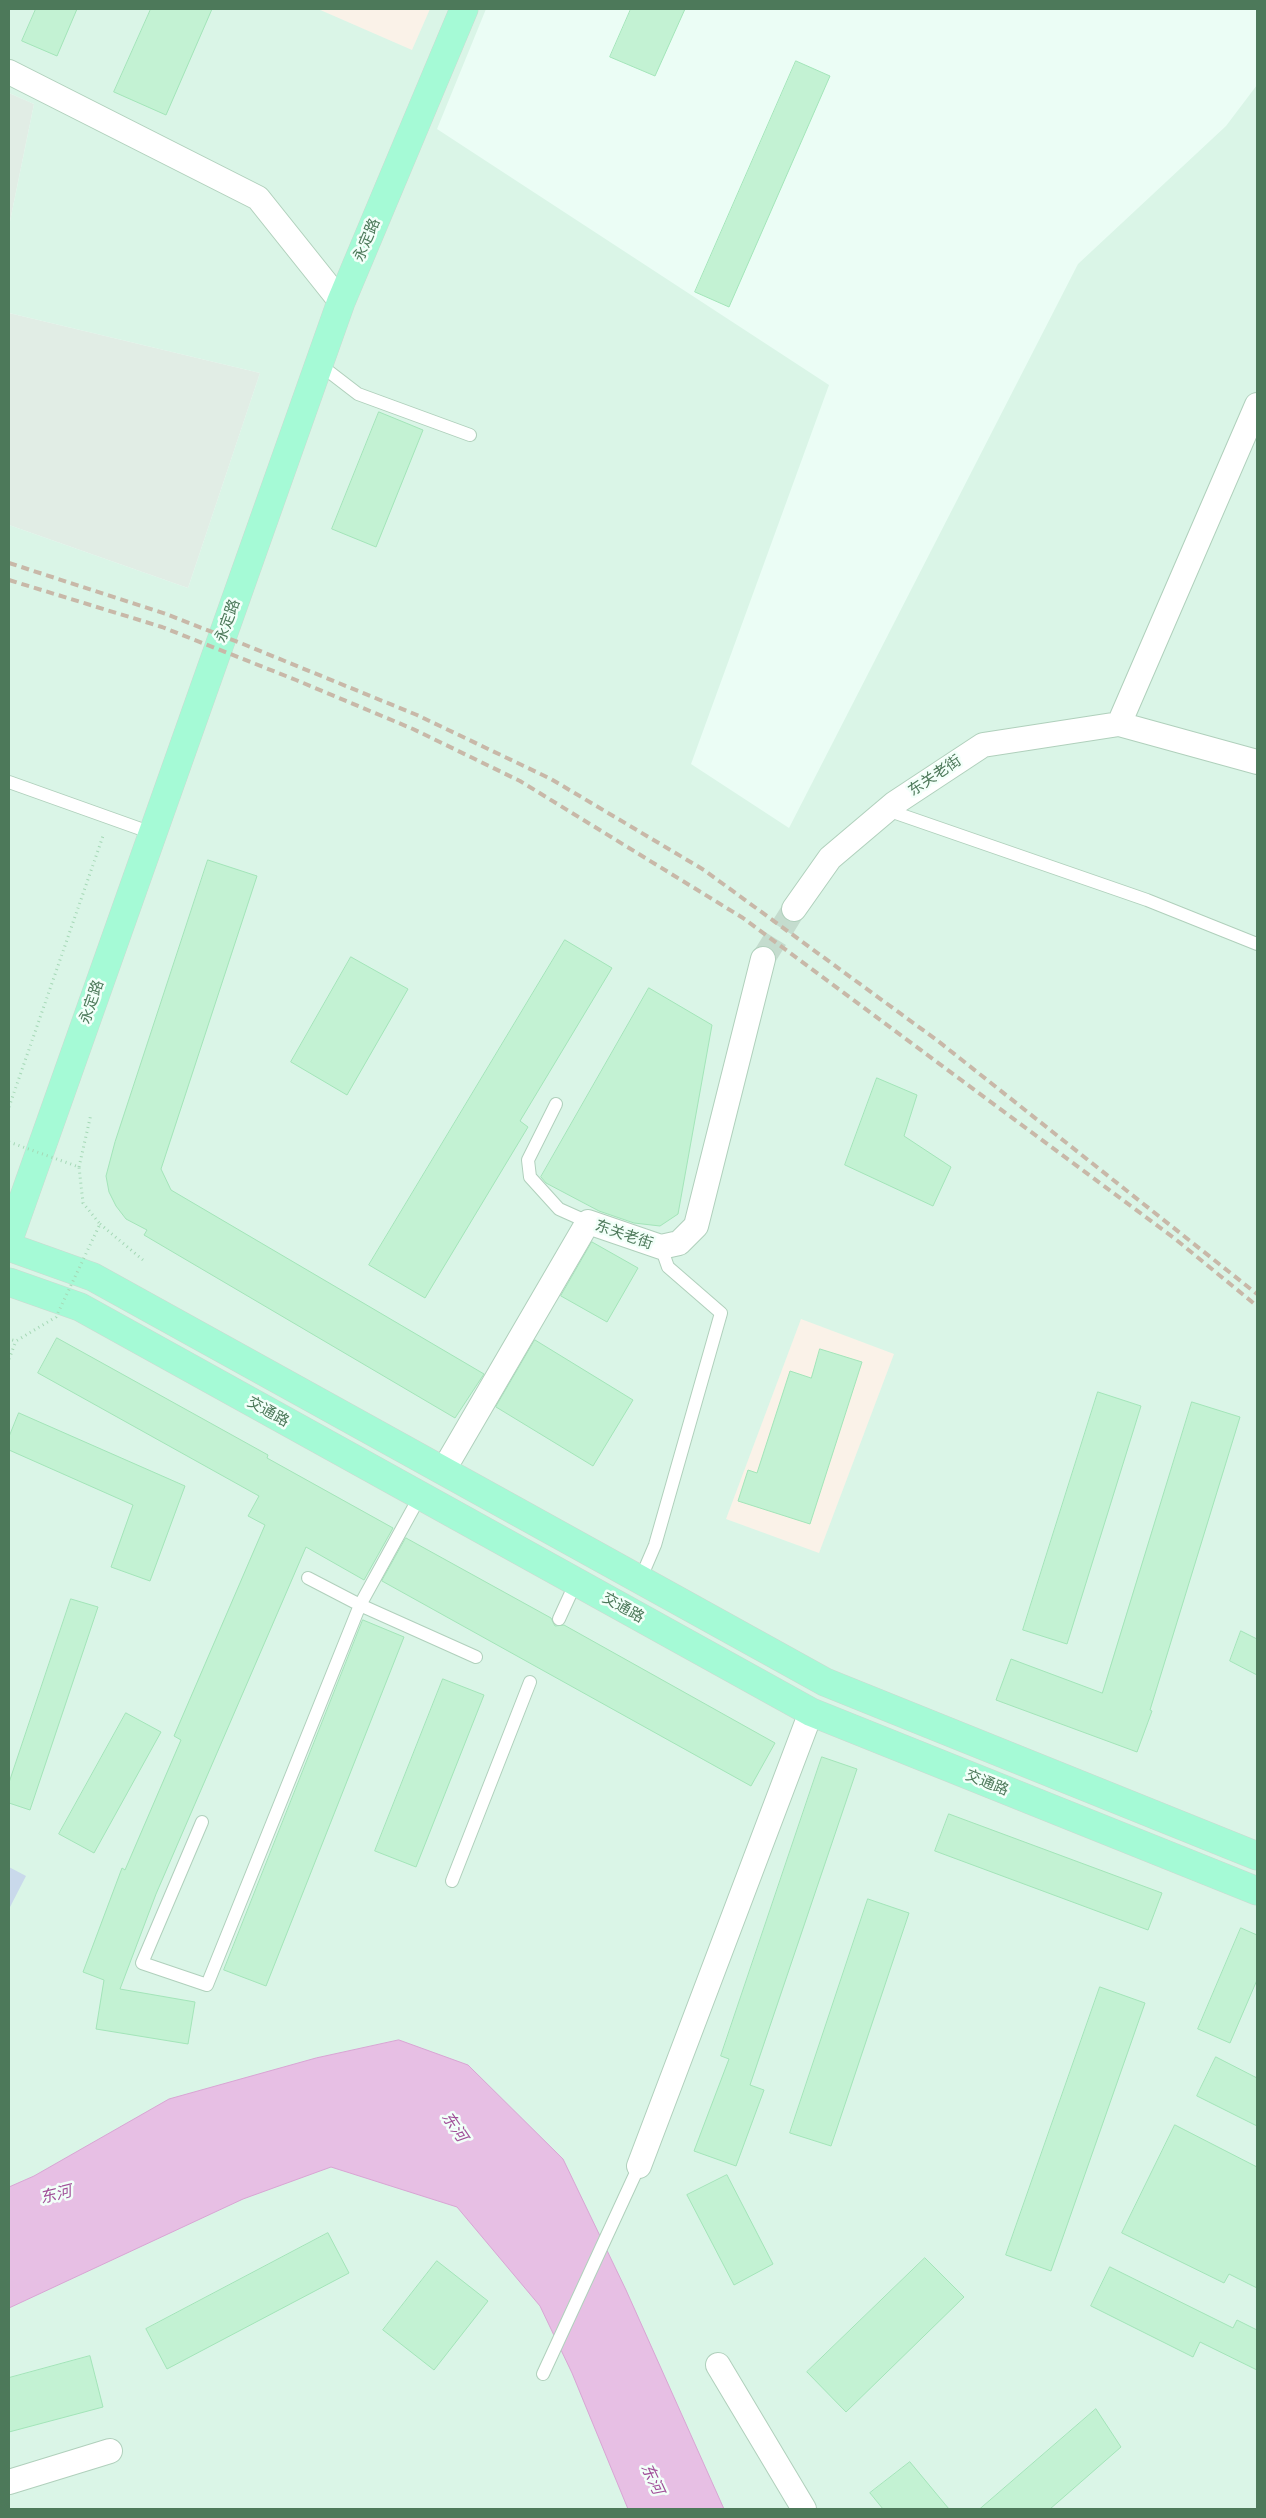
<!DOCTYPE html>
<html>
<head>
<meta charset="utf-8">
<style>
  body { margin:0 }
  #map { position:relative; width:1266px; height:2518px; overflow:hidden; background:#ebfdf5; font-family:"PT Sans Narrow",sans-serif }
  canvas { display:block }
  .frame { position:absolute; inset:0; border:10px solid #4d795a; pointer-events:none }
</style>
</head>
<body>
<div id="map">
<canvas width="1266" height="2518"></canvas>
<div class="frame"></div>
</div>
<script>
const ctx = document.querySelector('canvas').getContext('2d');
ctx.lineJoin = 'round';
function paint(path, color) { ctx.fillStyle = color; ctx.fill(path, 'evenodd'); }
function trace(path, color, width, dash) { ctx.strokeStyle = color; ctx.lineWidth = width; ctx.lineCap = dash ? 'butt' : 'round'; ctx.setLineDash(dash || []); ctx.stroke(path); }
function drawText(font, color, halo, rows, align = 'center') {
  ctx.font = font + ' "PT Sans Narrow","Noto Sans SC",sans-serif'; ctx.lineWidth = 5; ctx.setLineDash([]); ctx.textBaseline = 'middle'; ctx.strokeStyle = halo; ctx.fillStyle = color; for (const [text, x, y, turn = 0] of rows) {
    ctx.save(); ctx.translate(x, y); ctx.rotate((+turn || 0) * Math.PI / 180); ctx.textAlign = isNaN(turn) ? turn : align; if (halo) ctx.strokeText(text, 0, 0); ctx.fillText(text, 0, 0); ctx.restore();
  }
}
paint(new Path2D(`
  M 9,9 L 486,9 L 437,129 L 829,385 L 691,764 L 789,828 L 1078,264 L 1226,126 L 1257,85 L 1257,2509 L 9,2509 L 9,525 L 188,588 L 260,373 L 9,313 L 9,226 L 34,104 L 9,93 Z`), '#daf5e7');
paint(new Path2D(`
  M 9,93 L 34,104 L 9,226 Z
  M 9,313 L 260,373 L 188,588 L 9,525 Z`), '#e1ede5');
paint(new Path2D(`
  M 318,9 L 430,9 L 412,50 Z
  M 801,1319 L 894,1354 L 819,1553 L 726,1519 Z`), '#faf2e8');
paint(new Path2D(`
  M 9,1867 L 26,1876 L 9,1909 Z`), '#c9d9eb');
const water = new Path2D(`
  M 399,2040 L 468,2065 L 563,2159 L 626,2290 L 724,2509 L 628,2509 L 572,2373 L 540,2306 L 457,2207 L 331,2167 L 243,2199 L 9,2308 L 9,2187 L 34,2176 L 169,2099 L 316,2058 Z`);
paint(water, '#e7bfe4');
trace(water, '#d9a5d4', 1);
const building = new Path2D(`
  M 36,9 L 77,9 L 57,56 L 22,41 Z
  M 151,9 L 212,9 L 166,115 L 114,92 Z
  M 631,9 L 685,9 L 655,76 L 610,57 Z
  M 796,61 L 830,76 L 729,307 L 695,292 Z
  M 379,412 L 423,430 L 376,547 L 332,529 Z
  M 208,860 L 257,876 L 161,1169 L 171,1190 L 484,1374 L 455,1418 L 144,1235 L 147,1230 L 126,1219 L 116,1206 L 109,1192 L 106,1176 L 115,1142 Z
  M 565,940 L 612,968 L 520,1121 L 528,1127 L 425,1298 L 369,1265 Z
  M 351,957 L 408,989 L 347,1095 L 291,1062 Z
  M 649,988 L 712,1025 L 678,1214 L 660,1226 L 634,1223 L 599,1211 L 546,1183 L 541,1177 Z
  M 877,1078 L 917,1095 L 904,1136 L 951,1167 L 933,1206 L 845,1165 Z
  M 592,1242 L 638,1268 L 607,1322 L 561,1296 Z
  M 57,1338 L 268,1455 L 267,1458 L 393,1528 L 364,1580 L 306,1547 L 156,1894 L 120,1989 L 195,2002 L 188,2044 L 96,2029 L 104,1980 L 83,1972 L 122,1868 L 125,1870 L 181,1740 L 174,1736 L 265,1525 L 248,1516 L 259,1496 L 38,1373 Z
  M 535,1340 L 633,1400 L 593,1466 L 496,1407 Z
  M 820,1349 L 862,1362 L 810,1524 L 738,1501 L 748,1470 L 757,1473 L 790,1371 L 811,1378 Z
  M 1098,1392 L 1141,1406 L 1067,1644 L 1023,1630 Z
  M 1192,1402 L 1240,1417 L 1150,1710 L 1152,1711 L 1137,1752 L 996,1700 L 1011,1659 L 1102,1693 Z
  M 19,1413 L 185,1486 L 150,1581 L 111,1567 L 133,1505 L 9,1450 L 9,1437 Z
  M 406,1538 L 551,1618 L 555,1626 L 564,1625 L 775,1743 L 751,1786 L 382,1581 Z
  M 71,1599 L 98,1607 L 30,1810 L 9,1803 L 9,1783 Z
  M 363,1620 L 404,1637 L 266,1986 L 224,1970 Z
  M 1241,1631 L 1257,1639 L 1257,1675 L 1230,1661 Z
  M 443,1679 L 484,1695 L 416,1867 L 375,1851 Z
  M 126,1713 L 161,1732 L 94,1853 L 59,1834 Z
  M 822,1757 L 857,1769 L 750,2085 L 764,2090 L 736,2166 L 694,2151 L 729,2059 L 721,2056 Z
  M 949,1814 L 1162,1893 L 1148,1930 L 935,1851 Z
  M 868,1899 L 909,1913 L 831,2146 L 790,2133 Z
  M 1241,1928 L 1257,1935 L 1257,1980 L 1230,2043 L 1198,2029 Z
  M 1100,1987 L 1145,2003 L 1051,2271 L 1006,2255 Z
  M 1216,2057 L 1257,2078 L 1257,2126 L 1197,2096 Z
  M 1175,2125 L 1257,2167 L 1257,2288 L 1229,2274 L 1224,2283 L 1122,2233 Z
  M 727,2175 L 773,2264 L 734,2285 L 687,2195 Z
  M 328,2233 L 349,2273 L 167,2369 L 146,2329 Z
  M 925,2258 L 964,2297 L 846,2412 L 807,2372 Z
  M 437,2261 L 488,2301 L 434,2370 L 383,2330 Z
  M 1110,2267 L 1233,2328 L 1237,2320 L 1257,2330 L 1257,2370 L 1200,2342 L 1193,2357 L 1091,2306 Z
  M 90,2356 L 103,2407 L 9,2432 L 9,2378 Z
  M 1096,2409 L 1121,2447 L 1050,2509 L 980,2509 Z
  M 910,2462 L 949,2509 L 883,2509 L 870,2493 Z`);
paint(building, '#c3f2d3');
trace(building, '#a3e5b9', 1);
trace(new Path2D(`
  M 763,959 L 794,909`), '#c4dcce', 24, [24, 12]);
const lane = new Path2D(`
  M 319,364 L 358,394 L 470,435
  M 9,782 L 152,833
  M 887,810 L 1147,900 L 1257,944
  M 556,1104 L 528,1160 L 530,1177 L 559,1209 L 588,1222
  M 308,1578 L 360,1605 L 476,1657
  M 640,1580 L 655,1545 L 721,1313 L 668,1267 L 661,1247
  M 559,1619 L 576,1582
  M 202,1822 L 142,1963 L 207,1985 L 360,1605 L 420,1496
  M 452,1881 L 530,1682
  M 543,2374 L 639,2166`);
const street = new Path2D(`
  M 9,72 L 258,198 L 341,302
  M 1119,724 L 1257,405
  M 794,909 L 830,858 L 895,803 L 983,745 L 1119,724 L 1257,762
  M 443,1471 L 588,1222 L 661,1247 L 679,1243 L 696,1226 L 763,959
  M 639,2166 L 811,1712
  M 718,2365 L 804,2509
  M 9,2482 L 110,2451`);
const primary = new Path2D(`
  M 9,1239 L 341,302 L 464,9
  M 9,1247 L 93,1277 L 825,1682 L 1257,1856
  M 9,1282 L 80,1307 L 811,1712 L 1257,1891`);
trace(lane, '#b0d0bc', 14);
trace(street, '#b0d0bc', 26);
trace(primary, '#cdd9d1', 29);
trace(new Path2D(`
  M 9,1107 L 103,836
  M 79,1167 L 91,1114
  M 100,1224 L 143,1260
  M 9,1359 L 16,1341`), '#a5d8b6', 3, [1, 4]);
trace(lane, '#fff', 12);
trace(street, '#fff', 24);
trace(primary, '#a5fad6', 28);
trace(new Path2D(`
  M 9,563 L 166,614 L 243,644 L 417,715 L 551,779 L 704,870 L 938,1041 L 1257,1294
  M 9,580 L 162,627 L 296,680 L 413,729 L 520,781 L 743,918 L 1174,1238 L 1257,1306`), '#c8b8a8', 4, [8, 5]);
trace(new Path2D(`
  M 9,1142 L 79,1167 L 83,1203 L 100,1224 L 56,1317 L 16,1341 L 9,1339`), '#a5d8b6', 3, [1, 4]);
drawText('15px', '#4d795a', '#f2fff9', [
  ["永定路",367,240,-67],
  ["永定路",228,621,-70],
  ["东关老街",935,776,-34],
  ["永定路",92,1002,-71],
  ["东关老街",624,1235,19],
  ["交通路",268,1412,29],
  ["交通路",623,1608,29],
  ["交通路",987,1783,22]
]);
drawText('italic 16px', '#a15099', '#f2fff9', [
  ["东河",454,2127,56],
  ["东河",56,2195,-14],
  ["东河",652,2479,65]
]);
</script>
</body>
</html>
